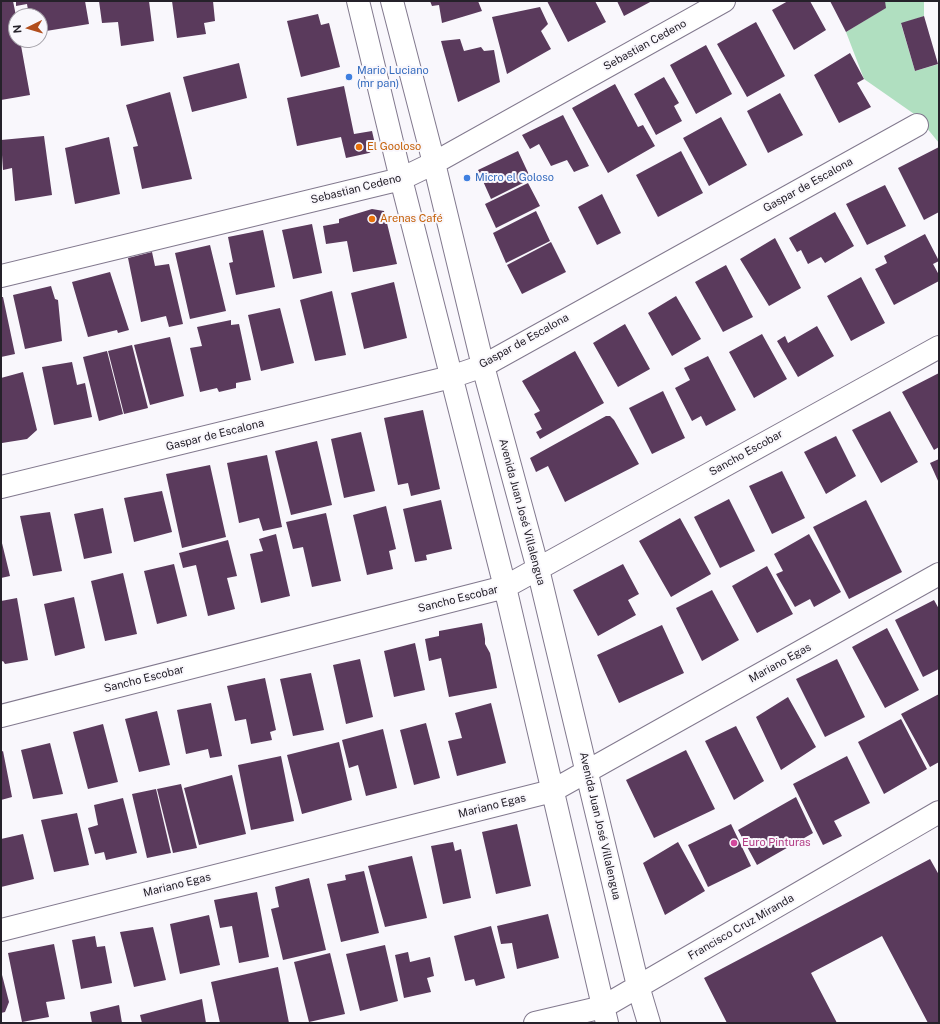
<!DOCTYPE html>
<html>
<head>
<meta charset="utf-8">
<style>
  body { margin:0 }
  #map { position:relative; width:940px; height:1024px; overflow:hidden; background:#f9f7fc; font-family:"Public Sans",sans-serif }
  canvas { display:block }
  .frame { position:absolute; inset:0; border:2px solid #25212a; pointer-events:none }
  .north { position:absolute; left:8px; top:8px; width:40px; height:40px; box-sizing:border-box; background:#f9f7fc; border:1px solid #a4a1a8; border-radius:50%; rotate:265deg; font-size:11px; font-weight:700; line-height:16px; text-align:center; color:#25212a }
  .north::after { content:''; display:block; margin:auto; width:14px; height:18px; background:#b24e1d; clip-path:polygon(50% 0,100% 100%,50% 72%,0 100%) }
</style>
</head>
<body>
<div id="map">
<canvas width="940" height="1024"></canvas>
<div class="frame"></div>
<div class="north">N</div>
</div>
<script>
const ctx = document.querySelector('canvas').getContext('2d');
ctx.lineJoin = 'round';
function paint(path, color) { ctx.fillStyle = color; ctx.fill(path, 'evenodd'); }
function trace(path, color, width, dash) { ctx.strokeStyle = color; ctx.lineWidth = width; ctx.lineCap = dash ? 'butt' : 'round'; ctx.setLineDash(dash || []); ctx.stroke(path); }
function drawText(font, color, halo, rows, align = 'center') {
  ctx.font = font + ' "Public Sans",sans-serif'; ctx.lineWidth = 4; ctx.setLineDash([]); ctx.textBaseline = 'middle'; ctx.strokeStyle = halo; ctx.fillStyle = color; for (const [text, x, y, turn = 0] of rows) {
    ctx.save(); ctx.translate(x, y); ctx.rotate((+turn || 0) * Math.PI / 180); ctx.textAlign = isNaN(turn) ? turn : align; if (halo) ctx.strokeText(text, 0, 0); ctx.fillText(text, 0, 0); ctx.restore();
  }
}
paint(new Path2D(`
  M 885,1 L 924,1 L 924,16 L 901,24 L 915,71 L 939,64 L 939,143 L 917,116 L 864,79 L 846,32 L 885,8 Z`), '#b0dfc0');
paint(new Path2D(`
  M 1,1 L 13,1 L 16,16 L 16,40 L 20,40 L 30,95 L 1,100 Z
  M 16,1 L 85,1 L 89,24 L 40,32 L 40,16 L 29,16 L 27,4 L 16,6 Z
  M 99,1 L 149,1 L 154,41 L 121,46 L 118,22 L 102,23 Z
  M 172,1 L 213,1 L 215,21 L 204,23 L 206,34 L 177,38 Z
  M 430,1 L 478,1 L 482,11 L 442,23 L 439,5 L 432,6 Z
  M 547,1 L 595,1 L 606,22 L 568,42 Z
  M 617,1 L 652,1 L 624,16 Z
  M 788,1 L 810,1 L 826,30 L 794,50 L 772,10 Z
  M 830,1 L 885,1 L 886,8 L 846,32 Z
  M 540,7 L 548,24 L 541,31 L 551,49 L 507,74 L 492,17 Z
  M 318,14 L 321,25 L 329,23 L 340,67 L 301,77 L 287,21 Z
  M 924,16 L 938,64 L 915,71 L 901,23 Z
  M 756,22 L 785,76 L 747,97 L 717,44 Z
  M 460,39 L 464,51 L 481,47 L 484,51 L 494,50 L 500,82 L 458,102 L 441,41 Z
  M 706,45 L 732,94 L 696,114 L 670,65 Z
  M 850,53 L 864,79 L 857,83 L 871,107 L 839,123 L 814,75 Z
  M 239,63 L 247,98 L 192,112 L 183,77 Z
  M 664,77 L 679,103 L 674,106 L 682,121 L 656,135 L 634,94 Z
  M 615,84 L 638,127 L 643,125 L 655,146 L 608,173 L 572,108 Z
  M 344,86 L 354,134 L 372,131 L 375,144 L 374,150 L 369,153 L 346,158 L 341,137 L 297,146 L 287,98 Z
  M 170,92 L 192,179 L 142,189 L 133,147 L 138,146 L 126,105 Z
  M 780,93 L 803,135 L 768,153 L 747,111 Z
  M 563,115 L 589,166 L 574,172 L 567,160 L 551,166 L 539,144 L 530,149 L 522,135 Z
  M 721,117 L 747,165 L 709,186 L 683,138 Z
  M 44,136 L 52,195 L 15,201 L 12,168 L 3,170 L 1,140 Z
  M 109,137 L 120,194 L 75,204 L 65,148 Z
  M 939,147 L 939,212 L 924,220 L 898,168 Z
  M 518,151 L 531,179 L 491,199 L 478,170 Z
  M 681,151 L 703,193 L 658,217 L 636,175 Z
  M 528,183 L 540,206 L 496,228 L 485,204 Z
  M 885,185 L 906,226 L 867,245 L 846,204 Z
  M 602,194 L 621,233 L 597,245 L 578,207 Z
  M 372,209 L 384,211 L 397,264 L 353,272 L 347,241 L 326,244 L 323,226 L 339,223 L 339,219 Z
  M 536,211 L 550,241 L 506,263 L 493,233 Z
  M 835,212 L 854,246 L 825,263 L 821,257 L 808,264 L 801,250 L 797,252 L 789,238 Z
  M 312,224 L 322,273 L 293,279 L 282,230 Z
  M 263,230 L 275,287 L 236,295 L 229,263 L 233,262 L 228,237 Z
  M 925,234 L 939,261 L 933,264 L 939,275 L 939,281 L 894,305 L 875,269 L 887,263 L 884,256 Z
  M 775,238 L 801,288 L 769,306 L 740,259 Z
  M 551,242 L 566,272 L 522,294 L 507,265 Z
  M 210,245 L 226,311 L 190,319 L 175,253 Z
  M 152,252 L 155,266 L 169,264 L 183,324 L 169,327 L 166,316 L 141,322 L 128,258 Z
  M 726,265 L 753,317 L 723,332 L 695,282 Z
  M 110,272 L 129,330 L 118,333 L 117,330 L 88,337 L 72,282 Z
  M 861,277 L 885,323 L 851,341 L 827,296 Z
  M 394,282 L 407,338 L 364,349 L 351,293 Z
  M 51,286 L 55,299 L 58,300 L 62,341 L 25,349 L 13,295 Z
  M 332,291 L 346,355 L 315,361 L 300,300 Z
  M 676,296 L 701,339 L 672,356 L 648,313 Z
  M 1,297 L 3,297 L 15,354 L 1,357 Z
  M 280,308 L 294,363 L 261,371 L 248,315 Z
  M 231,320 L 231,325 L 239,324 L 251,380 L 236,383 L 236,388 L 219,392 L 217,388 L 200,392 L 190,348 L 202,346 L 197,327 Z
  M 625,324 L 650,369 L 618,387 L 593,343 Z
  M 817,326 L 834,356 L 798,377 L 777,341 L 785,336 L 788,343 Z
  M 762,334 L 787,379 L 754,398 L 729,352 Z
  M 170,337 L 184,396 L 150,405 L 134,345 Z
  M 132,345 L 148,408 L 124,414 L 108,351 Z
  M 107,351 L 123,414 L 99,421 L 83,357 Z
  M 575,351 L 604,403 L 540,439 L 536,432 L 542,429 L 534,414 L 540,411 L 522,381 Z
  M 708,356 L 736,410 L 706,426 L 701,416 L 692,421 L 675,388 L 690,380 L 684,368 Z
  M 72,362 L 77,385 L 85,383 L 92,417 L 54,425 L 42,367 Z
  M 23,372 L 37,430 L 27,439 L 2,443 L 1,437 L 1,378 Z
  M 939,373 L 939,447 L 934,450 L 902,392 Z
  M 663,391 L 685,438 L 652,454 L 629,408 Z
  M 423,410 L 440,489 L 411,496 L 408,483 L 398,485 L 384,418 Z
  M 890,411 L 918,462 L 881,483 L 852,430 Z
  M 606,416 L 610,416 L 614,420 L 639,464 L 565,502 L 548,466 L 536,472 L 530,458 Z
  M 361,432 L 375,491 L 344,498 L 331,439 Z
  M 836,436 L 856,476 L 826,494 L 804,452 Z
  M 317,441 L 332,505 L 291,515 L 275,451 Z
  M 267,455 L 282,527 L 263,531 L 259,518 L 239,523 L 227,463 Z
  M 939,459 L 939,483 L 930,463 Z
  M 210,465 L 226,537 L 182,548 L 166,474 Z
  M 782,471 L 805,518 L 772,534 L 749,486 Z
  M 162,491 L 172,532 L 134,542 L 124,498 Z
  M 729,499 L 755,551 L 720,568 L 694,517 Z
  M 441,500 L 452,549 L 426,555 L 427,560 L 415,562 L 403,509 Z
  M 866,500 L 902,572 L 849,599 L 813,527 Z
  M 386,506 L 396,549 L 389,551 L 393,569 L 367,575 L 353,515 Z
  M 103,508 L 112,553 L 84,559 L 74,514 Z
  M 50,512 L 62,571 L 33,576 L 20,516 Z
  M 326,513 L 341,581 L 312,587 L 303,547 L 293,549 L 286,522 Z
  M 680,518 L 711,574 L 671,597 L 639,541 Z
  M 276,534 L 290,596 L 261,603 L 250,554 L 263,551 L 259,539 Z
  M 809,534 L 841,592 L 814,607 L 810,599 L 795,607 L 776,574 L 783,571 L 774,554 Z
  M 1,539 L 10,576 L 1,578 Z
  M 228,540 L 237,576 L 227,578 L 235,609 L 208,616 L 196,565 L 183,568 L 179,553 Z
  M 174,564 L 187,616 L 157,624 L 144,571 Z
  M 623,564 L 639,594 L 628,600 L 636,615 L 598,636 L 573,590 Z
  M 767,566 L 793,614 L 757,633 L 732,586 Z
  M 123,573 L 137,634 L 105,641 L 91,581 Z
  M 712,590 L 739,640 L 702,661 L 676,608 Z
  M 74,597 L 85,648 L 55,656 L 44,604 Z
  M 17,598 L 28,660 L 5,664 L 3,661 L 1,662 L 1,601 Z
  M 934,600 L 939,609 L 939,669 L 923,677 L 895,620 Z
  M 482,623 L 485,639 L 485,644 L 490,653 L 497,688 L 449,697 L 441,658 L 429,661 L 425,639 L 439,636 L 439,631 Z
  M 662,625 L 684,673 L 619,703 L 597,655 Z
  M 887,628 L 919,690 L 885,708 L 852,647 Z
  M 415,643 L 425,690 L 394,697 L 384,651 Z
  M 360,659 L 373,717 L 346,724 L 333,665 Z
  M 837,659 L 865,717 L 825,737 L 796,679 Z
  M 311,673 L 324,730 L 293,736 L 280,679 Z
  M 265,678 L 276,730 L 270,732 L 272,740 L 251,744 L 246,719 L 235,721 L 227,686 Z
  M 939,694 L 939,762 L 930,767 L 901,714 Z
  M 788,697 L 816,747 L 781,770 L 756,717 Z
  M 211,703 L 222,756 L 210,758 L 208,749 L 186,754 L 177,710 Z
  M 491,703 L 506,763 L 457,776 L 448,741 L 462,738 L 455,713 Z
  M 157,711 L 170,765 L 139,772 L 125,719 Z
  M 901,719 L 927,769 L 884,794 L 858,742 Z
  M 426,723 L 440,778 L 414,785 L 400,730 Z
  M 103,724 L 118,782 L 88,789 L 73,732 Z
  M 736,726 L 764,781 L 734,800 L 705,741 Z
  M 383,729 L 397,788 L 366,796 L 358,765 L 349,768 L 342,740 Z
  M 339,742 L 352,800 L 302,814 L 287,755 Z
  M 50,743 L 63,794 L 33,799 L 21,750 Z
  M 686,750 L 715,809 L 654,838 L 626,780 Z
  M 3,751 L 12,797 L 1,800 L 1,752 Z
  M 281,756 L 294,821 L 251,830 L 238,765 Z
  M 847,756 L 870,803 L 834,821 L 842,836 L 823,845 L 793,784 Z
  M 232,775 L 246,834 L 199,845 L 184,788 Z
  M 181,784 L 197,848 L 173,853 L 157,789 Z
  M 156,789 L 171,853 L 147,858 L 132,794 Z
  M 796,797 L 813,833 L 757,865 L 738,830 Z
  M 123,798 L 137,853 L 106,860 L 104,852 L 95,854 L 88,828 L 98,825 L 94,805 Z
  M 77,813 L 89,865 L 54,872 L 41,820 Z
  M 517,824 L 531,886 L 496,894 L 482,832 Z
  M 731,824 L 751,866 L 708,887 L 688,845 Z
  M 23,834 L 34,879 L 1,887 L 1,839 Z
  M 453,842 L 455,851 L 461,849 L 471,898 L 443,904 L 431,846 Z
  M 678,842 L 705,891 L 665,915 L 643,863 Z
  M 412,856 L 427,918 L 385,927 L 368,866 Z
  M 930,859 L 939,875 L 939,1023 L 928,1023 L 882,936 L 811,973 L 837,1023 L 727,1023 L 704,978 Z
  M 364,871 L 379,933 L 341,942 L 327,884 L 346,880 L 345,875 Z
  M 309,878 L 326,950 L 283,960 L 271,909 L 279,907 L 275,887 Z
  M 257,892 L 269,957 L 239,963 L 232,926 L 220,928 L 214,900 Z
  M 548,914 L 559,958 L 517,969 L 512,943 L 501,944 L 497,926 Z
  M 209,915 L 220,965 L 180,974 L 170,924 Z
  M 491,926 L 505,978 L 476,986 L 474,979 L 465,981 L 454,936 Z
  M 153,927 L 166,980 L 134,987 L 120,932 Z
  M 95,936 L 97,947 L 105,946 L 112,983 L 81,989 L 72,940 Z
  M 54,944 L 65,999 L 46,1002 L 49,1017 L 22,1022 L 8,953 Z
  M 385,945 L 398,1001 L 360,1011 L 346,954 Z
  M 408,952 L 410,962 L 430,957 L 434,976 L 427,978 L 431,992 L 404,998 L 395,955 Z
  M 330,953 L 345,1014 L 309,1022 L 294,962 Z
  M 278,967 L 289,1023 L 220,1023 L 211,982 Z
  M 1,971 L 9,1002 L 5,1012 L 1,1013 Z
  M 202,999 L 206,1023 L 142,1023 L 140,1015 Z
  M 119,1005 L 122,1023 L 92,1023 L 90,1012 Z`), '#5a3a5c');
const street = new Path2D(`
  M 358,1 L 401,179 L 505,587 L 607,1023
  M 392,1 L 434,163 L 483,366 L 538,569 L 638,986 L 649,1023
  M 1,276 L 401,179 L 434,163 L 724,1
  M 1,487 L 451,377 L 483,366 L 917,125
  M 1,716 L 505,587 L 939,347
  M 1,930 L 552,791 L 939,574
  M 535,1023 L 603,1007 L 939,812`);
trace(street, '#82798e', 24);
trace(street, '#fff', 22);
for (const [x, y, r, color] of [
  [349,77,4,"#3f7fe0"],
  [359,147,4,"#e8710a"],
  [467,178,4,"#3f7fe0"],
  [372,219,4,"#e8710a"],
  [734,843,4,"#d1479c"]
]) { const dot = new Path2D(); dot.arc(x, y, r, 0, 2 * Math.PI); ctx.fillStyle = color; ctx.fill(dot); trace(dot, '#f9f7fc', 1.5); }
drawText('11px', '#25212a', '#f9f7fc', [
  ["Sebastian Cedeno",645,45,-29],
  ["Gaspar de Escalona",808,185,-29],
  ["Sebastian Cedeno",356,189,-14],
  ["Gaspar de Escalona",524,341,-29],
  ["Gaspar de Escalona",215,435,-14],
  ["Sancho Escobar",746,453,-29],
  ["Avenida Juan José Villalengua",522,512,75],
  ["Sancho Escobar",458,599,-14],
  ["Mariano Egas",780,663,-29],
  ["Sancho Escobar",144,679,-14],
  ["Mariano Egas",492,806,-14],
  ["Avenida Juan José Villalengua",600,826,77],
  ["Mariano Egas",177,885,-14],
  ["Francisco Cruz Miranda",741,927,-30]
]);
drawText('11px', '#366cbe', '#f9f7fc', [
  ["Mario Luciano",357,71],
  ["(mr pan)",357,84],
  ["Micro el Goloso",475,178]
], 'left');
drawText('11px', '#c56008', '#f9f7fc', [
  ["El Gooloso",367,147],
  ["Arenas Café",380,219]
], 'left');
drawText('11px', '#b23c85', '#f9f7fc', [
  ["Euro Pinturas",742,843]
], 'left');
</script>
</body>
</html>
